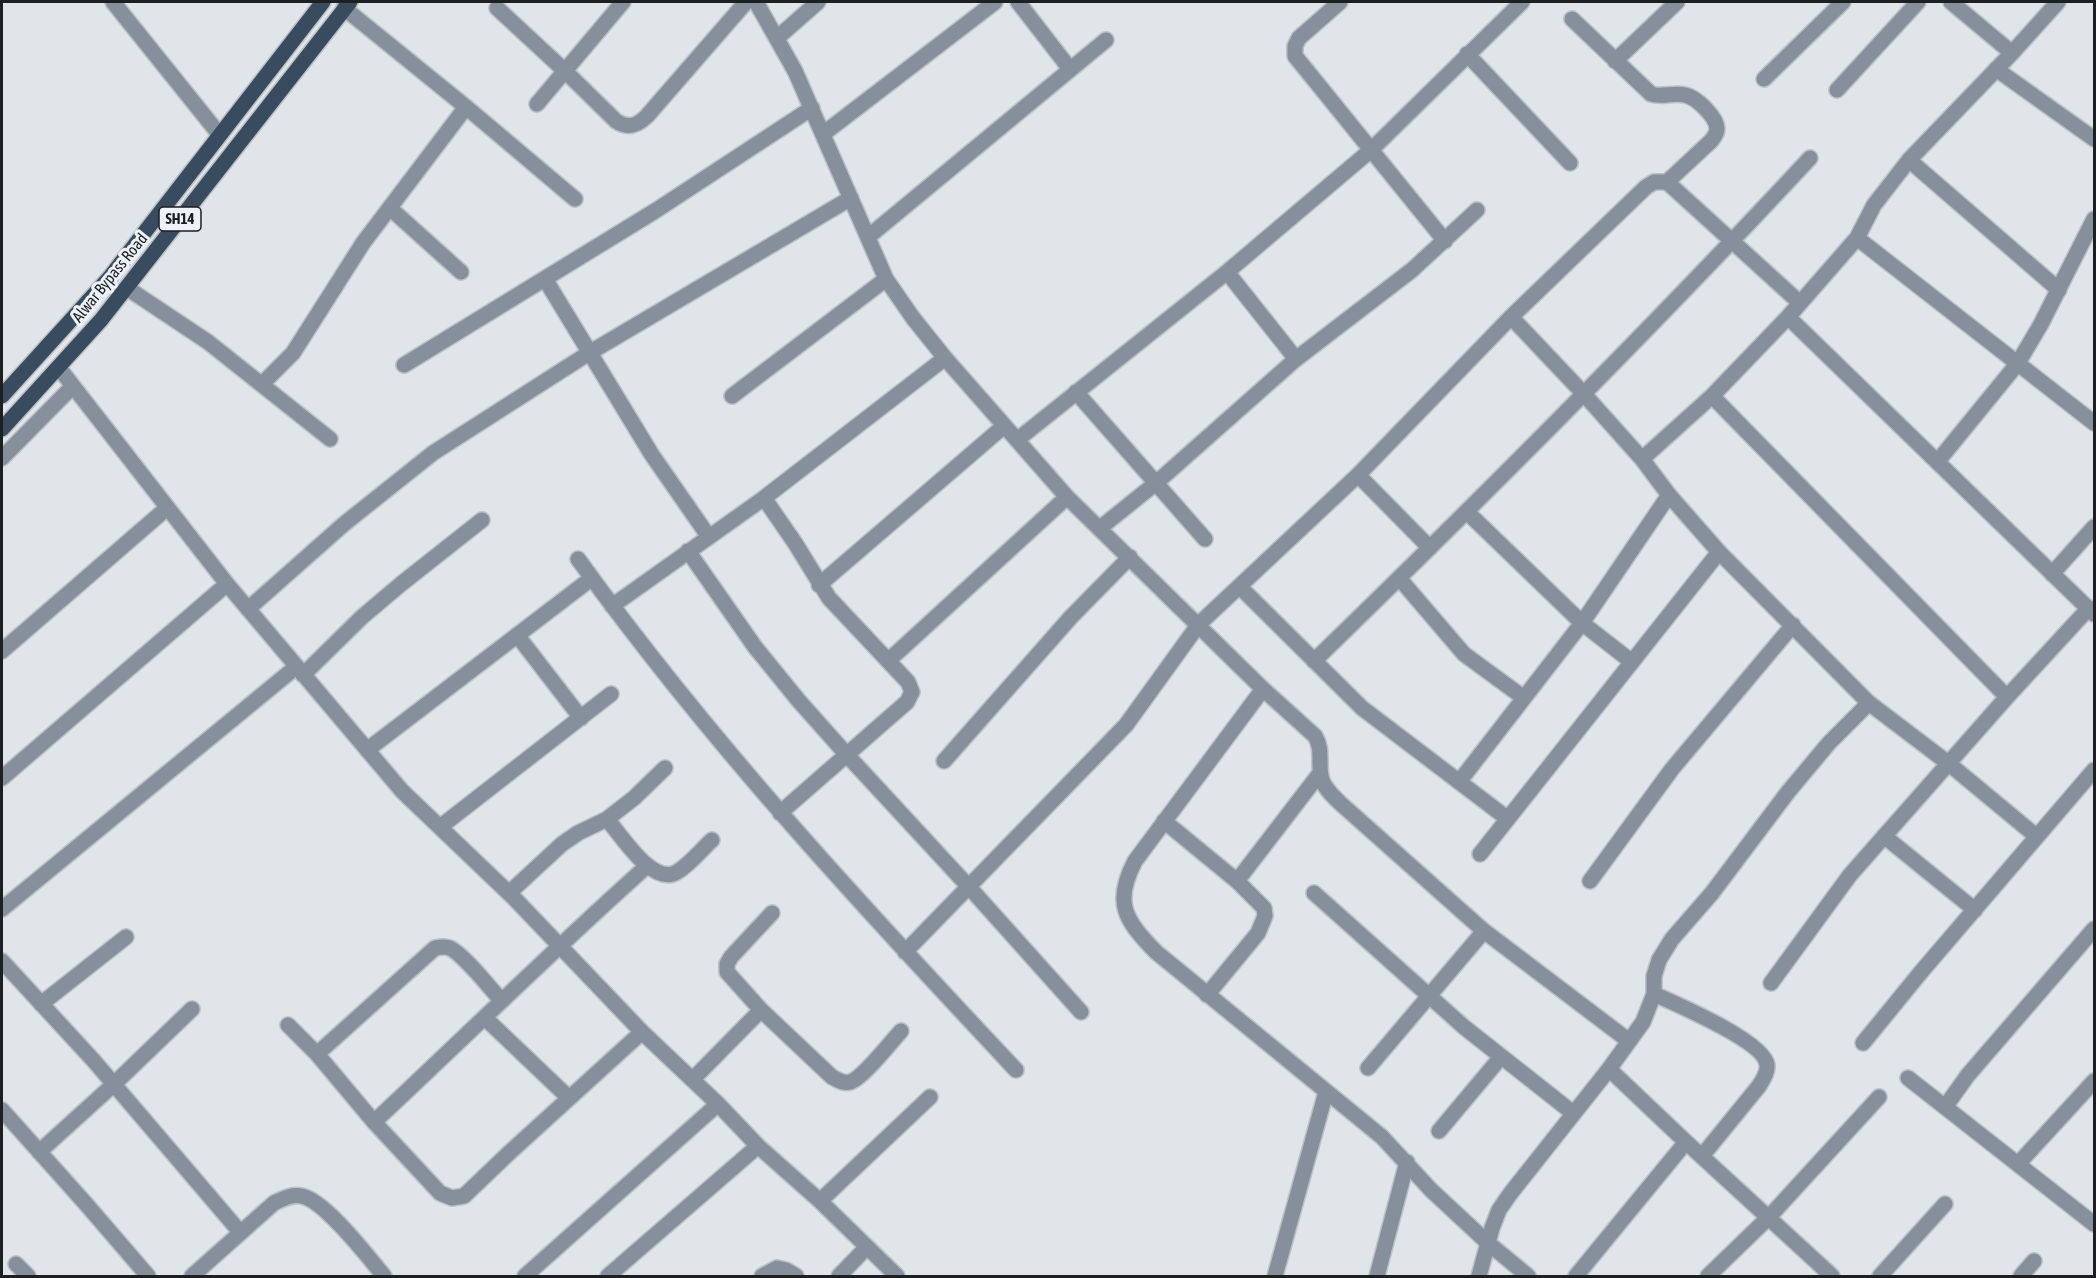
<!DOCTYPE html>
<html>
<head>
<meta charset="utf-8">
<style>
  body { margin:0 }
  #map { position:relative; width:2096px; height:1278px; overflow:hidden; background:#e0e5ea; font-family:"Asap Condensed",sans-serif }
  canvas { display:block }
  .frame { position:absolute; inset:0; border:3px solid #1d1f21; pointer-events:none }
</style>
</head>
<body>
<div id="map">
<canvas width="2096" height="1278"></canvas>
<div class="frame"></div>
</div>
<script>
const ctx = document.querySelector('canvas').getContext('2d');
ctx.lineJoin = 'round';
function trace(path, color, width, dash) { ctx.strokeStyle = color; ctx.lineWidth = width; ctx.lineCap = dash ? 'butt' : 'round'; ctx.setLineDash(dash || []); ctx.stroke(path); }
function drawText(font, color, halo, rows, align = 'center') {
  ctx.font = font + ' "Asap Condensed",sans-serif'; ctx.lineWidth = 6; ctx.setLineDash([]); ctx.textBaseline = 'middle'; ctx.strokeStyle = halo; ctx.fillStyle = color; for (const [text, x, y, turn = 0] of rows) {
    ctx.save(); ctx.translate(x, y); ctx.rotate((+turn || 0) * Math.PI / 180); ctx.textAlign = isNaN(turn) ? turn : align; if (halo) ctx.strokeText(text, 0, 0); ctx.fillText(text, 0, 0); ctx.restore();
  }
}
const minor = new Path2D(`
  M 113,2 L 219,134
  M 756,2 L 795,71 L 886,279 L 913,318 L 945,358 L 1067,497 L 1263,689 L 1315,736 C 1324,751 1317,764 1322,780 C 1325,789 1333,796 1340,803 L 1484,931 L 1629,1041
  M 1018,2 L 1070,69
  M 1340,2 L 1299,38 L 1295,46 L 1295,56 L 1445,241
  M 1951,2 L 2012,53
  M 344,8 L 466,107 L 575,199
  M 497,8 L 566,72 L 616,121 C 628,129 637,126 647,116 L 746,2
  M 1572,19 L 1651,94 C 1662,98 1673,92 1685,95 C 1696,97 1717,117 1717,129 C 1717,134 1714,137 1711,141 L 1667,182
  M 777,38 L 818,2
  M 1467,54 L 1570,163
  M 1615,61 L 1677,2
  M 1996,69 L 2094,139
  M 1764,79 L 1843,2
  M 1837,90 L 1918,2
  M 537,104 L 623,2
  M 823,134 L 995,2
  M 1909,160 L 2059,290
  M 391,209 L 461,272
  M 868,237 L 1106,40
  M 1857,238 L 2094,423
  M 1227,272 L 1296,359
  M 545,279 L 652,455 L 709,537
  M 127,288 L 208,342 L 330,439
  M 1511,317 L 1583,393 L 1642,459 L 1669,495 L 1719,552 L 1869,703 L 1948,763 L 2036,836
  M 1788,317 L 2094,614
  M 404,365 L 655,211 L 812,108
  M 59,368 L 227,584 L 402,791 L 514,898 L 642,1032 L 718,1104 L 758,1146 L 820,1201 L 897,1276
  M 262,384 L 293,353 L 363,243 L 466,107
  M 1076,392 L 1205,539
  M 732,396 L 886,279
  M 1712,396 L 2007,697
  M 1017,440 L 1227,272 L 1371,150 L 1522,2
  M 2,458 L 73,386
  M 1642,459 L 1712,396 L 1788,317 L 1857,238 L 1874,205 L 1909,160 L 2012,53 L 2058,2
  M 1938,461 L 2018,363 L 2041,324 L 2094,219
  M 1358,475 L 1430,548
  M 764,498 L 795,543 L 829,598 L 908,682 L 912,692 L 907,702 L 780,813
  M 1467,512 L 1582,623 L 1632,662
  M 1100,528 L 1156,483 L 1296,359 L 1412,270 L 1477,210
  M 688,551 L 755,647 L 799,701 L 847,755 L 969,887 L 1081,1012
  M 578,559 C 710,742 862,906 1016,1070
  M 2052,574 L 2094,527
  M 1399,578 L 1464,654 L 1524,698
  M 819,585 L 1004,426
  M 1240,587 L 1362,708 L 1508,819
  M 612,606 L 764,498 L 945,358
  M 248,609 L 344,524 L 433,453 L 589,353 L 851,198
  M 517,635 L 581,718
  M 2,651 L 167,508
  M 888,661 L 1067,497
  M 1314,661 C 1483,497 1650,330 1810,158
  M 303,675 L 362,617 L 401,584 L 482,520
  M 1263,689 L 1135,861 C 1113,903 1125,920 1156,952 L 1382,1137 L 1431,1190 L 1488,1243 L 1528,1276
  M 367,750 L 592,578
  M 944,761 L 1071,617 L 1130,557
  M 2,778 L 227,584
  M 1459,782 L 1582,623 L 1669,495
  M 607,819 C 621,835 653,887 677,872 C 690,864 701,850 712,840
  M 1164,821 L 1237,881 L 1264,908 L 1265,916 L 1258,933 L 1207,995
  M 440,827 L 611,694
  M 1884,836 L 1975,910
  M 1480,854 L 1719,552
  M 1237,881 L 1320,773
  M 1590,881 L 1672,769 L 1793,625
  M 509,893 L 562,844 L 578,833 L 607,819 L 634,798 L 665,768
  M 1314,893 L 1464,1027 L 1573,1113
  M 2,909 L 296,667
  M 772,913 L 731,957 L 727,964 L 727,972 L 761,1010 L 832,1077 C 838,1080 843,1084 850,1082 C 862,1079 891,1042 901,1031
  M 905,952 L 1126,725 L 1199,624 L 1358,475 L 1511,317 L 1646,187 L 1654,182 L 1667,182 L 1800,303
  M 2,961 L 94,1061 L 240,1232
  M 1771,983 L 1850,875 L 2007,697 L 2089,608
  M 1654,994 L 1654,976 L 1659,960 L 1672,939 L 1712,893 L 1788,792 L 1829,743 L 1869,703
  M 41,1004 L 126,937
  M 485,1018 L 569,1098
  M 288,1025 L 317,1054 L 374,1122 L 440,1193 L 452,1198 L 464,1196 L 509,1153 L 642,1032
  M 1863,1043 L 1921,972 L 2094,770
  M 317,1054 L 435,948 C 440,947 445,946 450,948 C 465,956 489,987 502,1001
  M 1368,1068 L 1484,931
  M 1609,1069 L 1686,1142 L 1832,1276
  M 1908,1078 L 2094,1224
  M 693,1079 L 761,1010
  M 1945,1107 L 1968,1075 L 2094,929
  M 2,1110 L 86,1204 L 148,1276
  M 374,1122 C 465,1037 554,949 647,866
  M 1439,1131 L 1501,1057
  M 39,1152 L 113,1085 L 192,1009
  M 2018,1164 L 2094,1081
  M 820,1201 L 930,1097
  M 16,1264 L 28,1276
  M 192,1276 L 274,1203 C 283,1199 291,1194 301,1196 C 324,1199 369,1258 384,1276
  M 525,1276 L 718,1104
  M 608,1276 L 758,1146
  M 762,1276 L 777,1268 L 786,1270 L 796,1276
  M 839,1276 L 866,1248
  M 1275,1276 L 1326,1092
  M 1377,1276 L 1407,1162
  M 1479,1276 L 1492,1228 L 1499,1210 L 1510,1194 L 1609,1069 L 1643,1022 L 1654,994 C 1676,1004 1765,1042 1767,1065 C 1768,1072 1763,1080 1759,1086 L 1702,1156
  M 1576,1276 L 1686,1142
  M 1708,1276 L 1769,1217 L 1879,1097
  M 1880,1276 L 1945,1204
  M 2021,1276 L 2034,1261`);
const major = new Path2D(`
  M 2,396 L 110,277 L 323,2
  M 2,429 L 101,320 L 350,2`);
trace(minor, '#bdc1c6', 18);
trace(major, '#bdc1c6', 18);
trace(minor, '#85909c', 15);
trace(major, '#384b5f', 15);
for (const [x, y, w] of [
  [180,219,42]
]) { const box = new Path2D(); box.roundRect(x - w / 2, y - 12, w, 24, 4.5); ctx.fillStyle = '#edf2f7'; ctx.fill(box); trace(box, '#1d1f21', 1.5); }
drawText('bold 15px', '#1d1f21', null, [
  ["SH14",180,219]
]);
drawText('16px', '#1d1f21', '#edf2f7', [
  ["Alwar Bypass Road",110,278,-51]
]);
</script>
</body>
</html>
